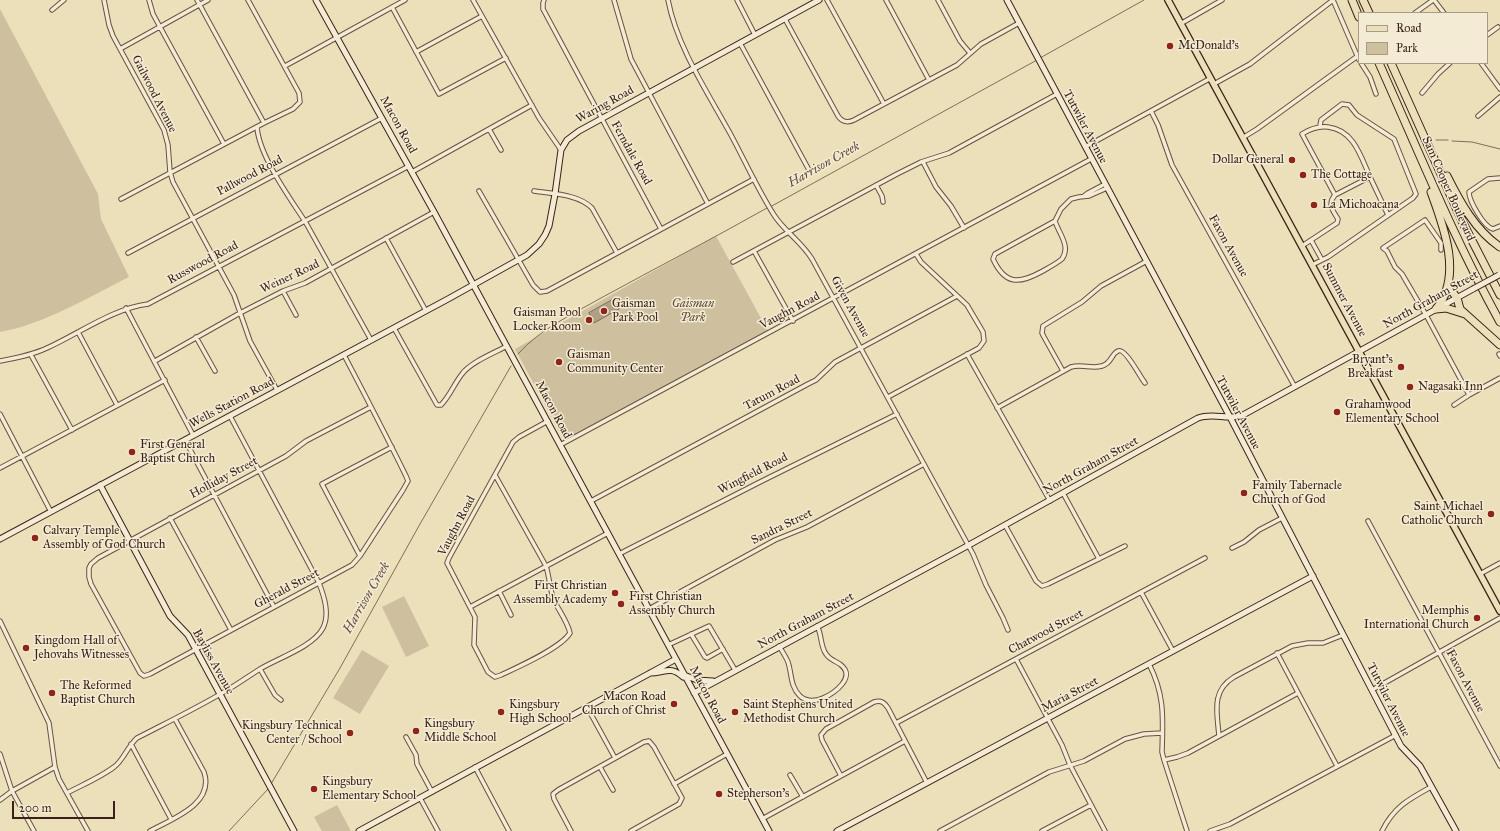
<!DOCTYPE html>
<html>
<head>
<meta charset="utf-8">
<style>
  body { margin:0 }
  #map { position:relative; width:1500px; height:831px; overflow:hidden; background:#ece0bb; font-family:"IM FELL Great Primer",serif }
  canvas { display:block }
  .legend { position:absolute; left:1358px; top:12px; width:130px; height:52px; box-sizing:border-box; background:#f3ebd3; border:1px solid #a99b89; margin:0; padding:5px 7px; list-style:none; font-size:12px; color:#3b2219 }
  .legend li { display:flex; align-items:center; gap:8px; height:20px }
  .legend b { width:20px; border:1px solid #a99b89 }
  .scale { position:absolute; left:12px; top:801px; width:103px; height:18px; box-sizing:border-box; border:2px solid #3b2219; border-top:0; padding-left:5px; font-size:12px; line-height:14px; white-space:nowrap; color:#3b2219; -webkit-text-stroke:3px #f3ebd3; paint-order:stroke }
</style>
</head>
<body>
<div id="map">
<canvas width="1500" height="831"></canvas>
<ul class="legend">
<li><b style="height:5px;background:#ece0bb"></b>Road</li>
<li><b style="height:11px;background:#cec09f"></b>Park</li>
</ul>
<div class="scale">200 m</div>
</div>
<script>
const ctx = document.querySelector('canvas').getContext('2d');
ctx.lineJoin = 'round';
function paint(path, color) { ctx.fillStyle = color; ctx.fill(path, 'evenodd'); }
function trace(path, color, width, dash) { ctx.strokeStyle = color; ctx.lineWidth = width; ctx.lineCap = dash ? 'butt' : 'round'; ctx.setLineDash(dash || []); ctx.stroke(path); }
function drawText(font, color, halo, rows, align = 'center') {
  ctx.font = font + ' "IM FELL Great Primer",serif'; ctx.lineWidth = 3; ctx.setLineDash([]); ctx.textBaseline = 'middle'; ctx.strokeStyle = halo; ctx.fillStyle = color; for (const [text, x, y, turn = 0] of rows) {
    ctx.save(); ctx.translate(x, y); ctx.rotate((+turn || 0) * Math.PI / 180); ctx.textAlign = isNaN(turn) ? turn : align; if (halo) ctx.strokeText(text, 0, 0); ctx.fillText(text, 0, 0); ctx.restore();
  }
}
paint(new Path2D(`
  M 0,9 L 98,194 L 101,219 L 129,277 C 89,297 45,324 0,332 Z
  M 716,236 L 768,331 L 564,440 L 515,349 Z
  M 404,596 L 429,646 L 406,657 L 382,607 Z
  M 362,650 L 389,666 L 360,714 L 333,698 Z
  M 337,805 L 351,831 L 322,831 L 314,817 Z`), '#cec09f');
const water = new Path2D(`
  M 614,299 L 619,309 L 594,323 L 589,313 Z`);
paint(water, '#b09f84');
trace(water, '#816d59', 1);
trace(new Path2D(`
  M 1040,58 L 1144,0
  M 1436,140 L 1448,140
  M 1452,141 L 1472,142 L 1500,149
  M 770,207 L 1037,60
  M 518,354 C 540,329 573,314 601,298 C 656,268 712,239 767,208
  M 271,784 L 340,668 L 420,524 L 511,366
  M 229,831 L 268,789`), '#816d59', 1);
const street = new Path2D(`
  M 104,0 L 109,25 L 113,36 L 164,130 L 168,145 L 170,172 L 173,182 L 234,295 L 250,341 L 277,390
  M 149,0 L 153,14 L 160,27 L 224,144
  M 197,0 L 264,123
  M 473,0 L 539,118 L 561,150
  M 544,0 L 543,3 L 543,9 L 661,229
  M 614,0 L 631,59 L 708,204
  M 668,0 C 677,47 708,93 731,135 C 745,161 758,190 774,215 C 784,231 801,241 812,259 L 973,554 L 986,585 L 1003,618 L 1008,630
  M 737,0 L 755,35
  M 827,0 L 884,104
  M 886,0 L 929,80
  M 938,0 L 960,41 L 970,53
  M 1333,0 L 1359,60
  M 1434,0 L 1444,13
  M 392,7 L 439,94 L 506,58
  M 52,10 L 64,0
  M 1415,13 L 1433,0
  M 785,19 L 838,116 C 842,122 848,123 854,120 L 957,65 L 981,44 L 1019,23
  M 1182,23 L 1222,0
  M 1487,35 L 1498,27
  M 740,43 L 809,170
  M 120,49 L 208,0
  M 416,52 L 482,16
  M 1361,63 L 1370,77 L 1376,94
  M 1481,63 L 1500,89
  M 285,66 L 307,54 L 405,0
  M 1214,84 L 1250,64 L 1333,0
  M 1422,93 L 1438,74 L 1450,63
  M 1151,111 L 1158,125 L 1172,165 L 1295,387
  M 1478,116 L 1500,97
  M 257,127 C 259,156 290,198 306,223 C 328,262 349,301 371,340
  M 489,129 L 501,150
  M 1244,137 L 1257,129 L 1359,55
  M 1085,147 L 1211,78
  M 923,162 L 936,187 L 951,206 L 964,228
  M 412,172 L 532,105
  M 1500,178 L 1488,179 L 1469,192 C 1469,201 1484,227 1493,229 L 1500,226
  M 876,185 L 882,196 L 883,202
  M 479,191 L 533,285 L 540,292 L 547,291 L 754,179
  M 534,191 C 553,194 578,194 592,208 L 617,253
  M 1335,195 L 1302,134 C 1310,129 1318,126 1328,127 C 1354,130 1361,157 1370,177
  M 1084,196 L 1088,193 L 1105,184
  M 121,199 L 264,123 L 293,109 L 300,102 L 299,93 L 248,0
  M 1055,221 C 1059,234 1071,246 1062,259 C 1056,264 1048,268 1041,272 C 1019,284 1005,285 993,259 L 995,254 L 1055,221 L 1061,209 L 1071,199 L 1079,197 L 1089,196 L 1107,188
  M 386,238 L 426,311
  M 1311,240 L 1322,260
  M 1302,246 L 1337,223 L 1338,219 C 1333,211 1327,204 1335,195 L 1370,177 L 1388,215
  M 1441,250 L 1441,243 L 1425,220 L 1383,248 L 1387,251 L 1395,267 L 1402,274 L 1426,315 L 1469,395
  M 754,251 L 793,321
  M 128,253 L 382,118
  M 733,262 L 897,174 L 921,162 L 949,153 L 1057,94
  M 1312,265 L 1328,257 L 1413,198 L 1416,194 L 1394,139 L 1357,115 L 1349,105 L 1342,104 L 1321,120 L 1320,126
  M 283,291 L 296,315
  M 126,308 L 193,435
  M 394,328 L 437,405 L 441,405 C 450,396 454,384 462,374 C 471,362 494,353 507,346
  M 78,332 L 117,405
  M 196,337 L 215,371
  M 967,354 L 1050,501
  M 1499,354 L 1500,356
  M 31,355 L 72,430
  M 344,355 C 365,395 386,435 406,476 L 408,481 L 403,490 L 360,556 L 352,565 L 150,674 L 144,676 L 140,673 L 91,584 L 89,577 L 89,568 L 91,564 L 98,558 L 286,456 L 306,441 L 371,407
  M 0,361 C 16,358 32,355 47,348 C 78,334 114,308 148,304 L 409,166
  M 155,361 L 240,313 L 283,291 L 305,283 L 434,212
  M 1063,371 L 1044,337 L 1042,333 L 1043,326 L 1082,302 L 1101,286 L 1145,262
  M 888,397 L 979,348 L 984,341 L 983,332 L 967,305 L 921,262 L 916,254
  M 1454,405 L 1469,395 L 1500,378
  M 997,408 L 1071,367 C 1082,364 1092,369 1102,366 C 1112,363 1111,354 1118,351 C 1125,347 1140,377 1145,383
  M 0,414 L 51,512
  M 185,440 L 274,607
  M 560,445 L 1091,159
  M 0,468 L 165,380
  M 495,475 L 546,566 C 549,576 550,588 553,598 C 558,610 567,620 570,633 C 561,648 518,667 501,675 L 495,677 L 488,672 L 474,645 L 475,617 L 447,563 L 449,558 L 513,442 L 519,437 L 548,421
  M 1063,493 L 1099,559
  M 591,501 L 808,384 L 816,380 L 835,362 L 957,296
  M 170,518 L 231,630
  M 1368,521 L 1500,766
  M 1005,525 L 1036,581 L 1042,586 L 1048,584 L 1125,546
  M 1232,548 L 1244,542 L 1259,530 L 1282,518
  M 619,554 L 760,482 L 897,414
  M 360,556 L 322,484 L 392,447
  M 1480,574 L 1500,563
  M 499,591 L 511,615
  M 1141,592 L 1173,651
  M 470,607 L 608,533
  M 649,609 L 775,540 L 807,527 L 924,464
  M 0,621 L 49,723 L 55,767 L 59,779 L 88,831
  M 691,634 L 705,657 L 707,658 L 723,649
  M 668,645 L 709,626 L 735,670
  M 779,646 C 782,651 786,657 788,662 C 792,674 790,686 800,696 C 806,702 816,701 823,698 C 835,693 856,677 841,665 C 836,661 830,660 826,654 C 820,646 822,634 817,626
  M 1277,653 L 1337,766
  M 1016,659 L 1062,745 L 1070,765 L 1105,831
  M 1149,664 C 1165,695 1163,718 1162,752 L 1164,760 L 1187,831
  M 260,669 L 275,695 L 281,700
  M 1372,690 L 1500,618
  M 587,707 L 615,758
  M 896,723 L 1205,558
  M 1219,736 C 1217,712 1211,691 1234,677 L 1292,646 L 1308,643 L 1323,643 L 1343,635
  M 406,737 L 416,755 L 417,764 L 432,792
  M 131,744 L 171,819
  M 0,754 L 12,791 L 34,831
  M 1164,760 L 1177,757 L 1188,753 L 1298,693
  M 475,767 L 509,831
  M 600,767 L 613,790
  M 790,775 L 803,797
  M 841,776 L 822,740 L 821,735 L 826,729 L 874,702 C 881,700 884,702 888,708 L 927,783
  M 674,784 L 727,754
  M 67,793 C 82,785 101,777 114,767 C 123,761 127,747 137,738 C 168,722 199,707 229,689 C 239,683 249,676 260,669 C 278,658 313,647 323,628 C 330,614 324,596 319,583 L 230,416
  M 420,798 L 438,831
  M 0,800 L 12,791 L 55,767
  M 762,819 L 905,741
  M 150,831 C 172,819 215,804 204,772 L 175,719
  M 571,831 L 554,799 L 553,794 L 558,790 L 644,742 L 649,741 L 654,747 L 682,798 L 679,804 L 631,831
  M 940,831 L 1049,772 L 1084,761 L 1125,739 L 1144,734 L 1162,733
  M 1042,831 L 1091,805
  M 1210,831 L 1230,824 L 1396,735
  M 1382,831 C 1394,807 1409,799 1431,787`);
const secondary = new Path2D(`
  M 316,0 L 434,212 L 769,831
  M 1007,0 L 1230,417 L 1401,746 L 1420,766 L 1456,831
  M 100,485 L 170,616 L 188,635 L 294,831
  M 0,539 L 448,299 L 527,255 L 539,244 L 545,235 L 549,226 L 555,194 L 561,150 L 567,140 L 579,131 L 819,0
  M 650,673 C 665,673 670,665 683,677
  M 684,675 L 697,680 L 713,681
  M 694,693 L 969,545 L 1198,418 C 1214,412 1228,421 1243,415 L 1473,289
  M 359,831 L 676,659
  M 837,831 L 1313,576`);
const primary = new Path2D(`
  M 1168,0 L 1500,611`);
const highway = new Path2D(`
  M 1352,0 L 1359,17
  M 1363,0 L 1369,13
  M 1379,63 C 1418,150 1454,239 1500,322
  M 1391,63 L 1462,221 L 1500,295
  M 1447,176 C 1460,202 1475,230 1500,247
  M 1431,192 C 1444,227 1463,277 1436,309
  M 1449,284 L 1451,290 L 1457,298 L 1460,309 L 1500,345
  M 1436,309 L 1446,308 L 1465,314`);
trace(street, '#675242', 5.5);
trace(secondary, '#3b2219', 7);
trace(primary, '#3b2219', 8);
trace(highway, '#3b2219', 9);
trace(street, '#f3ebd3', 3.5);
trace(secondary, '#f3ebd3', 5);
trace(primary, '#ece0bb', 5.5);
trace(highway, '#ece0bb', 7);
const secondaryBridge = new Path2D(`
  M 1473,289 L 1499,275`);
trace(secondaryBridge, '#3b2219', 7, []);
trace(secondaryBridge, '#f3ebd3', 5);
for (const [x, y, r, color] of [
  [1170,46,4,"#8f2418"],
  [1292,160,4,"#8f2418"],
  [1303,175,4,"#8f2418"],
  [1314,205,4,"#8f2418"],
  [604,311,4,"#8f2418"],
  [589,320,4,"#8f2418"],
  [559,362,4,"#8f2418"],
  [1401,367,4,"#8f2418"],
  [1410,387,4,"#8f2418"],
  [1337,412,4,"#8f2418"],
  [132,452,4,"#8f2418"],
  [1244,493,4,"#8f2418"],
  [1491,514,4,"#8f2418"],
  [35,538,4,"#8f2418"],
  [615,593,4,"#8f2418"],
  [621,604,4,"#8f2418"],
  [1477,618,4,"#8f2418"],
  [26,648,4,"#8f2418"],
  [52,693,4,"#8f2418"],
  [674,704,4,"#8f2418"],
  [501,712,4,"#8f2418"],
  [735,712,4,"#8f2418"],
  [416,731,4,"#8f2418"],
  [350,733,4,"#8f2418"],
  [314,789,4,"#8f2418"],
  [719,794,4,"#8f2418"]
]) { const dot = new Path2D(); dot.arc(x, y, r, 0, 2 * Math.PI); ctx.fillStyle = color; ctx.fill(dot); trace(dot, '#f3ebd3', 1.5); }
drawText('12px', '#3b2219', '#f3ebd3', [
  ["McDonald's",1178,46],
  ["Dollar General",1284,160,"right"],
  ["The Cottage",1311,175],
  ["La Michoacana",1322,205],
  ["Gaisman",612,304],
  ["Park Pool",612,318],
  ["Gaisman Pool",581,313,"right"],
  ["Locker Room",581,327,"right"],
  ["Gaisman",567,355],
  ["Community Center",567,369],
  ["Bryant's",1393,360,"right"],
  ["Breakfast",1393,374,"right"],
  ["Nagasaki Inn",1418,387],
  ["Grahamwood",1345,405],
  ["Elementary School",1345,419],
  ["First General",140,445],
  ["Baptist Church",140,459],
  ["Family Tabernacle",1252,486],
  ["Church of God",1252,500],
  ["Saint Michael",1483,507,"right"],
  ["Catholic Church",1483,521,"right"],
  ["Calvary Temple",43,531],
  ["Assembly of God Church",43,545],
  ["First Christian",607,586,"right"],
  ["Assembly Academy",607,600,"right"],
  ["First Christian",629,597],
  ["Assembly Church",629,611],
  ["Memphis",1469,611,"right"],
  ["International Church",1469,625,"right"],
  ["Kingdom Hall of",34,641],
  ["Jehovahs Witnesses",34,655],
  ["The Reformed",60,686],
  ["Baptist Church",60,700],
  ["Macon Road",666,697,"right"],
  ["Church of Christ",666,711,"right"],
  ["Kingsbury",509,705],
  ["High School",509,719],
  ["Saint Stephens United",743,705],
  ["Methodist Church",743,719],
  ["Kingsbury",424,724],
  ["Middle School",424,738],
  ["Kingsbury Technical",342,726,"right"],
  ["Center / School",342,740,"right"],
  ["Kingsbury",322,782],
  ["Elementary School",322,796],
  ["Stepherson's",727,794]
], 'left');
drawText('12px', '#3b2219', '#f3ebd3', [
  ["Gailwood Avenue",154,94,63],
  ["Waring Road",605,105,-29],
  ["Macon Road",398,125,61],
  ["Tutwiler Avenue",1085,127,62],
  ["Ferndale Road",631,153,61],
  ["Pallwood Road",250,176,-28],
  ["Sam Cooper Boulevard",1448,189,66],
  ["Faxon Avenue",1228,246,61],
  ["Russwood Road",203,263,-28],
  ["Weiner Road",290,277,-25],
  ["Summer Avenue",1344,300,62],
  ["North Graham Street",1431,300,-29],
  ["Given Avenue",850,307,61],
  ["Vaughn Road",790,311,-28],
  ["Tatum Road",772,393,-28],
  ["Wells Station Road",232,403,-28],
  ["Macon Road",553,410,62],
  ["Tutwiler Avenue",1238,413,62],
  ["North Graham Street",1091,466,-29],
  ["Wingfield Road",753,474,-27],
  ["Holliday Street",224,478,-28],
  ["Vaughn Road",457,526,-62],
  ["Sandra Street",782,527,-26],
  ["Gherald Street",287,589,-28],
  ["North Graham Street",806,621,-28],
  ["Chatwood Street",1046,632,-28],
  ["Bayliss Avenue",213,662,61],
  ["Faxon Avenue",1465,681,62],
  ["Macon Road",707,695,62],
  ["Maria Street",1070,695,-28],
  ["Tutwiler Avenue",1388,700,63]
]);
drawText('italic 12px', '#604a3a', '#f3ebd3', [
  ["Gaisman",693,304],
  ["Park",693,318]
]);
drawText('italic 13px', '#644e3e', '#f3ebd3', [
  ["Harrison Creek",824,165,-29],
  ["Harrison Creek",367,598,-60]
]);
</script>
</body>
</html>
